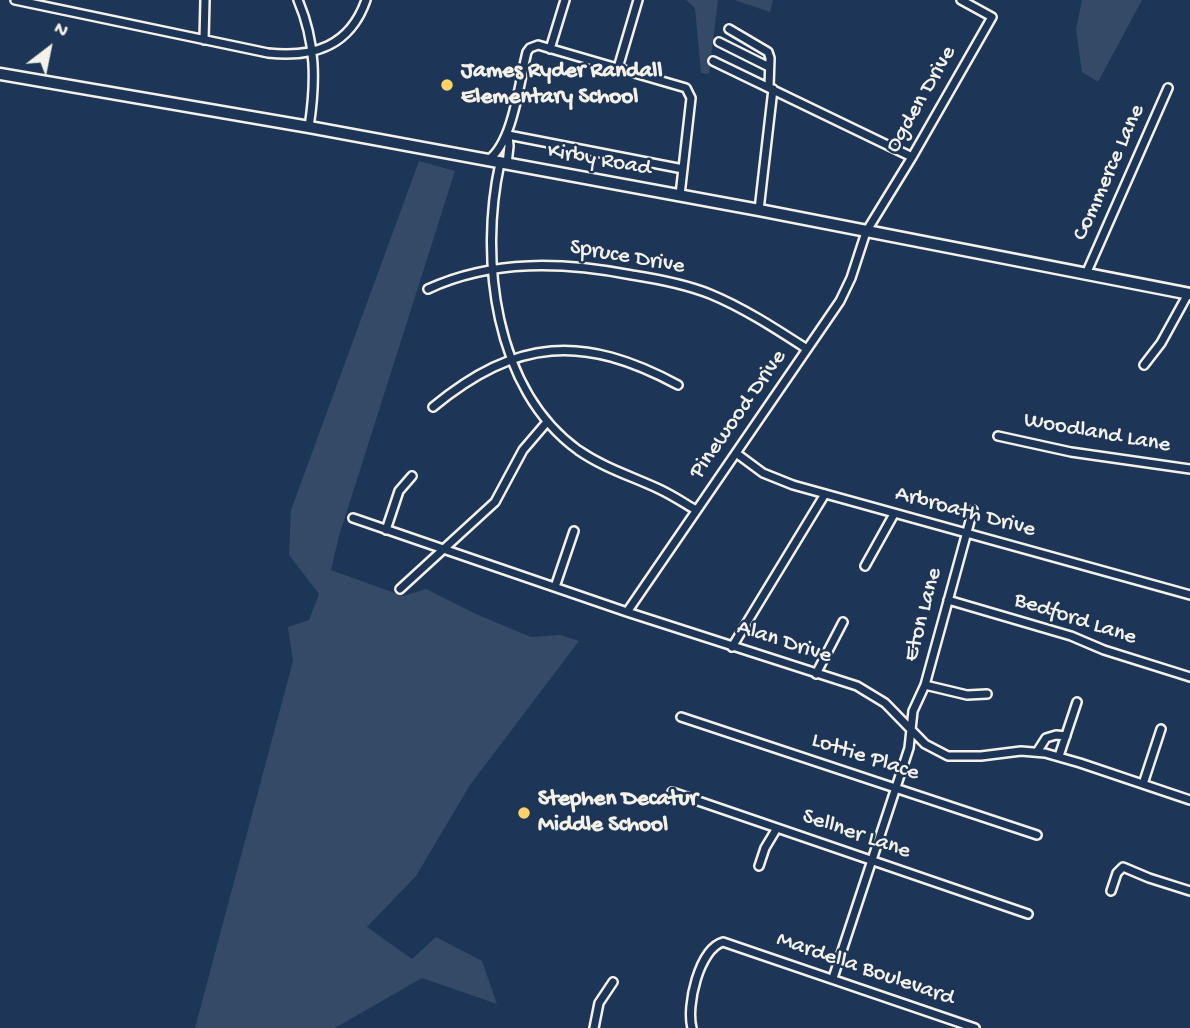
<!DOCTYPE html>
<html>
<head>
<meta charset="utf-8">
<style>
  body { margin:0 }
  #map { position:relative; width:1190px; height:1028px; overflow:hidden; background:#1d3557; font-family:"Gochi Hand",sans-serif }
  canvas { display:block }
  .north { position:absolute; left:14px; top:14px; width:70px; height:70px; -webkit-text-stroke:5px #1d3557; paint-order:stroke; rotate:32deg; font-size:19px; font-weight:700; line-height:28px; text-align:center; color:#f4f1e8 }
  .north::after { content:''; display:block; margin:auto; width:24px; height:32px; background:#f4f1e8; clip-path:polygon(50% 0,100% 100%,50% 72%,0 100%) }
</style>
</head>
<body>
<div id="map">
<canvas width="1190" height="1028"></canvas>
<div class="north">N</div>
</div>
<script>
const ctx = document.querySelector('canvas').getContext('2d');
ctx.lineJoin = 'round';
function paint(path, color) { ctx.fillStyle = color; ctx.fill(path, 'evenodd'); }
function trace(path, color, width, dash) { ctx.strokeStyle = color; ctx.lineWidth = width; ctx.lineCap = dash ? 'butt' : 'round'; ctx.setLineDash(dash || []); ctx.stroke(path); }
function drawText(font, color, halo, rows, align = 'center') {
  ctx.font = font + ' "Gochi Hand",sans-serif'; ctx.lineWidth = 5; ctx.setLineDash([]); ctx.textBaseline = 'middle'; ctx.strokeStyle = halo; ctx.fillStyle = color; for (const [text, x, y, turn = 0] of rows) {
    ctx.save(); ctx.translate(x, y); ctx.rotate((+turn || 0) * Math.PI / 180); ctx.textAlign = isNaN(turn) ? turn : align; if (halo) ctx.strokeText(text, 0, 0); ctx.fillText(text, 0, 0); ctx.restore();
  }
}
paint(new Path2D(`
  M 686,0 L 718,0 L 709,74 L 701,73 L 695,8 Z
  M 734,0 L 773,0 L 770,12 Z
  M 1082,0 L 1142,0 L 1098,82 L 1082,72 L 1076,29 Z
  M 419,161 L 455,171 L 339,536 L 331,570 L 403,596 L 426,589 L 476,614 L 531,637 L 560,635 L 579,641 L 470,785 L 416,876 L 367,927 L 412,959 L 436,937 L 482,961 L 497,1004 L 422,978 L 335,1028 L 195,1028 L 293,661 L 288,627 L 309,620 L 319,594 L 289,555 L 291,510 Z`), '#354a67');
const minor = new Path2D(`
  M 15,0 L 268,53 C 314,58 350,46 366,0
  M 298,0 C 316,42 316,82 309,127
  M 729,29 L 768,52 L 770,58 L 769,87
  M 204,40 L 205,0
  M 719,42 L 769,67
  M 550,49 L 565,0
  M 713,61 L 912,157
  M 618,68 L 638,0
  M 508,135 L 683,169
  M 488,160 C 513,143 519,83 527,52 L 530,48 L 538,45 L 686,88 L 691,98 L 680,195
  M 500,163 C 479,258 494,389 578,450 C 604,468 631,476 659,489 C 672,495 684,503 696,510
  M 507,164 L 509,146 L 508,135
  M 759,210 L 773,89
  M 1086,274 L 1168,88
  M 428,289 C 493,259 563,262 632,275 C 658,279 685,284 710,294 C 744,308 776,329 807,349
  M 1144,365 L 1161,343 L 1188,294
  M 433,407 C 517,338 583,334 678,385
  M 998,436 L 1071,452 L 1190,469
  M 736,453 L 763,473 L 793,485 L 1190,595
  M 353,518 L 627,612 L 857,686 L 885,703 L 925,744 L 948,756 L 981,756 L 1021,751 L 1045,753 L 1080,763 L 1190,800
  M 386,530 L 399,491 L 412,476
  M 865,566 L 894,514
  M 555,587 L 574,531
  M 400,589 L 495,502 L 523,450 L 547,422
  M 948,600 L 1071,636 L 1104,650 L 1190,677
  M 627,612 L 840,301 L 851,278 L 866,232 L 912,157 L 992,17 L 961,0
  M 732,647 L 825,494
  M 816,674 L 843,622
  M 925,685 L 967,695 L 987,694
  M 681,717 L 1037,835
  M 1037,752 L 1046,738 L 1056,735 L 1066,736
  M 1059,756 L 1077,702
  M 1143,784 L 1161,729
  M 672,792 L 1028,914
  M 759,866 L 765,848 L 777,828
  M 1111,891 L 1117,873 L 1123,867 L 1149,878 L 1190,891
  M 833,978 L 909,748 L 913,711 L 925,685 L 973,510
  M 594,1028 L 599,1003 L 613,982
  M 692,1028 C 686,1006 699,949 723,942 L 975,1028`);
const major = new Path2D(`
  M 0,74 L 309,127 L 759,210 L 1190,294`);
trace(minor, '#f4f1e8', 12);
trace(major, '#f4f1e8', 15);
trace(minor, '#1d3557', 7);
trace(major, '#1d3557', 10);
for (const [x, y, r, color] of [
  [447,85,7,"#ffd166"],
  [524,813,7,"#ffd166"]
]) { const dot = new Path2D(); dot.arc(x, y, r, 0, 2 * Math.PI); ctx.fillStyle = color; ctx.fill(dot); trace(dot, '#1d3557', 2.5); }
drawText('bold 23px', '#f4f1e8', '#1d3557', [
  ["James Ryder Randall",461,72],
  ["Elementary School",461,98],
  ["Stephen Decatur",538,800],
  ["Middle School",538,826]
], 'left');
drawText('23px', '#f4f1e8', '#1d3557', [
  ["Ogden Drive",922,100,-60],
  ["Kirby Road",599,161,10],
  ["Commerce Lane",1110,173,-66],
  ["Spruce Drive",627,258,10],
  ["Pinewood Drive",739,415,-55],
  ["Woodland Lane",1097,434,10],
  ["Arbroath Drive",965,513,15],
  ["Eton Lane",924,615,-75],
  ["Bedford Lane",1075,620,18],
  ["Alan Drive",784,643,18],
  ["Lottie Place",865,758,18],
  ["Sellner Lane",856,835,19],
  ["Mardella Boulevard",865,970,19]
]);
</script>
</body>
</html>
